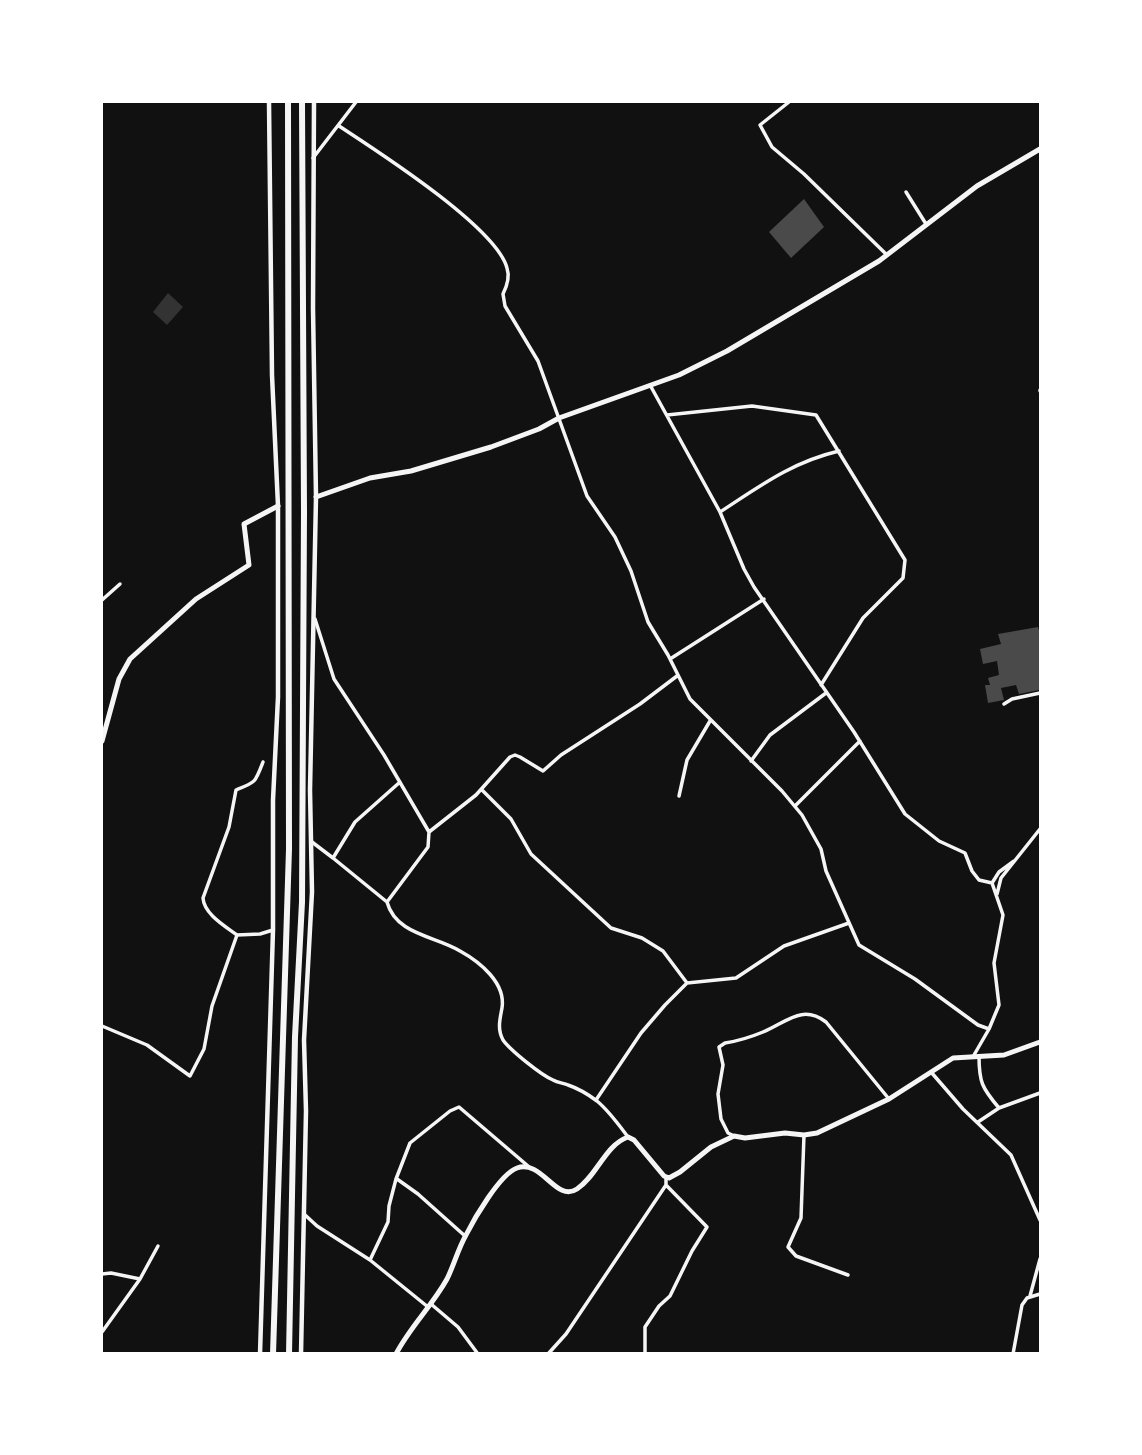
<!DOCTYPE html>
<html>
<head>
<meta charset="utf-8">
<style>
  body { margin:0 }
  #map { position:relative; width:1142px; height:1455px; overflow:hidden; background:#111; font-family:Arial,sans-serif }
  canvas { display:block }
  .frame { position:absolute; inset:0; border:103px solid #fff; pointer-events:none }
</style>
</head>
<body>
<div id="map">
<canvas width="1142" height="1455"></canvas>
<div class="frame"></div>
</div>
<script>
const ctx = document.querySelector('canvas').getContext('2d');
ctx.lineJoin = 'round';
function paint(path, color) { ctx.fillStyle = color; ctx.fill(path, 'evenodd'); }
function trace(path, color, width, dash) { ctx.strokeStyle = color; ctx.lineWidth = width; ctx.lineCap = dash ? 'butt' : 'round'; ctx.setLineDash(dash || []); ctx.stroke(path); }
paint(new Path2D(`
  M 168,293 L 183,307 L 167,325 L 153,312 Z`), '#333');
paint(new Path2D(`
  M 804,199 L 824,227 L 791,258 L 769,232 Z
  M 1038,627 L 1040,634 L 1039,690 L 1019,694 L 1016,685 L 1001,688 L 1004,700 L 988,703 L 985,685 L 990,685 L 988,678 L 999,675 L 997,661 L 983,664 L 980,649 L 1001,644 L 998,634 Z`), '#4a4a4a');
trace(new Path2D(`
  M 789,102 L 760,125 L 772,147 L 804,174 L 887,255
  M 339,126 C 377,151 496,227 507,268 C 510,277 507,286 503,294 L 505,306 L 538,361 L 587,496 L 615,537 L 631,571 L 648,622 L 668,655 L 690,699 L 782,791 L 802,815 L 821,849 L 826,871 L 859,945 L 915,979 L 978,1025 L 989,1029
  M 313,158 L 356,102
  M 906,192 L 926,224
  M 650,385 L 720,512 L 744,569 L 754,587 L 854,732 L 905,814 L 939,841 L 965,853 L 972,871 L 979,880 L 992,883
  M 1040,391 L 1040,390
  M 667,415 L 752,406 L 816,415 L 905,560 L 903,578 L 863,618 L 821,685
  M 720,512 C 760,486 792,462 839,451
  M 102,600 L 120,584
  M 315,619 L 334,679 L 384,755 L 429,832 L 428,847 L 387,902 C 396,935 436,936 460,951 C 480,962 506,983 502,1008 C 500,1019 497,1029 503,1040 C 510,1050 541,1075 553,1080 C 558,1083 564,1083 568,1085 C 577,1088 589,1095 597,1101 C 609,1111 619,1125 628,1137
  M 670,659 L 764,599
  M 1004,704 L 1012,699 L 1040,693
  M 751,761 L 770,735 L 826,693
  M 482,790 L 511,819 L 531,854 L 611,928 L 642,938 L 663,951 L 687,983
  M 679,796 L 687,760 L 710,721
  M 795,806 L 860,741
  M 429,832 L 476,795 L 510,757 L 515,755 L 520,757 L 543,771 L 561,755 L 640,704 L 677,676
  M 312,842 L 333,858
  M 997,894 L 1001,878 L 1040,829
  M 387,902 L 333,858 L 355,822 L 400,782
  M 237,935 C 225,926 204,914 203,898 L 229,827 L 236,790 C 256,782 255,783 263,762
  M 102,1026 L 147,1045 L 190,1076 L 204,1049 L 212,1006 L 237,935 L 260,934 L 273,930
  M 974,1055 L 989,1029 L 999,1005 L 994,963 L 1003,915 L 992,883 L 999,872 L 1014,861
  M 979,1056 C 979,1082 982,1088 999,1108
  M 931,1072 L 963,1109 L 1011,1155 L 1040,1220
  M 596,1100 L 641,1033 L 665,1005 L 687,983 L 736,978 L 784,946 L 849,923
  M 978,1122 L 999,1108 L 1040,1093
  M 732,1135 L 728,1133 L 721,1119 L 718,1094 L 723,1065 L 719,1047 L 725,1043 C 738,1041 751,1037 763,1032 C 787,1022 802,1004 826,1022 L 889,1099
  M 804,1135 L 801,1218 L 788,1247 L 796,1256 L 848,1275
  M 397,1179 L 418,1194 L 465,1236
  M 304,1214 L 317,1226 L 370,1260
  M 102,1274 L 111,1273 L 140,1279
  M 1030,1296 L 1040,1259
  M 431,1304 L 458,1327 L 478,1354
  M 428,1307 L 370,1260 L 388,1222 L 389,1206 L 396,1179 L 410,1143 L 450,1111 L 459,1107 L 528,1166
  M 102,1332 L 140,1279 L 158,1246
  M 548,1354 L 566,1334 L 666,1185 L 666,1177
  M 645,1354 L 645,1327 L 659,1306 L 670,1296 L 692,1251 L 707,1227 L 666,1185
  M 1013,1354 L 1022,1305 L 1027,1298 L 1040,1294`), '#f5f5f5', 3.5);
trace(new Path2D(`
  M 260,1354 L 273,930 L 273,800 L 278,697 L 278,506 L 272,375 L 269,102
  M 301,1354 L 306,1111 L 304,1040 L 312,892 L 310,790 L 316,497 L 313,308 L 314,102`), '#f5f5f5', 4.5);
trace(new Path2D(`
  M 316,497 L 370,478 L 411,471 L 491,447 L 539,429 L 559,418 L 679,375 L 727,351 L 879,261 L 977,186 L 1040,149
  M 102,741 L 119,679 L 130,659 L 196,599 L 249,565 L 244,524 L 278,506
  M 396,1354 C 410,1327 432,1306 447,1279 C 454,1265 458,1249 466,1235 C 474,1219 500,1174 517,1168 C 542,1159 556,1203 577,1189 C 597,1176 605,1145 628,1137 L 634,1140 L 664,1176 L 669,1178 L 680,1172 L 711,1147 L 734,1136 L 745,1138 L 785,1133 L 804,1135 L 817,1133 L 889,1099 L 953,1058 L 1004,1055 L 1040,1042`), '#f5f5f5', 5);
trace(new Path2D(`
  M 273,1354 L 289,849 L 288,102
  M 289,1354 L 295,1037 L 302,902 L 304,512 L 302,102`), '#f5f5f5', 6);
</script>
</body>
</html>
